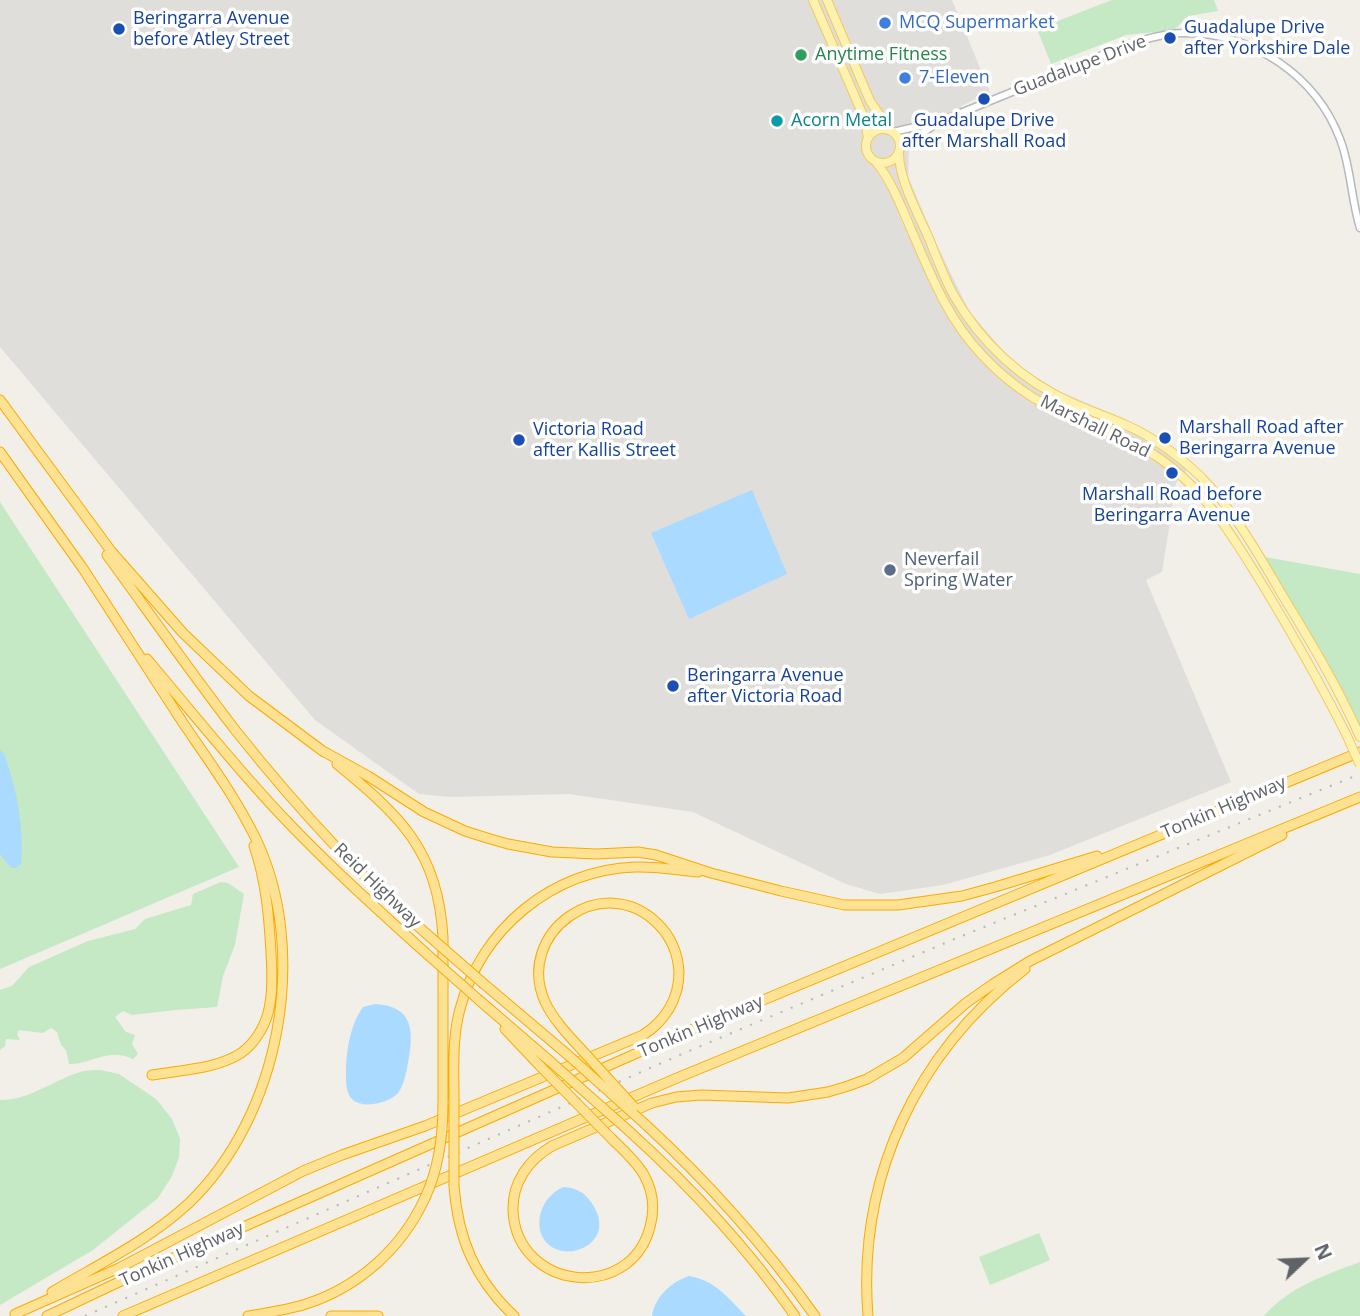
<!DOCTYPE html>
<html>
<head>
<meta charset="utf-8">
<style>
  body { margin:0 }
  #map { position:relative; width:1360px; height:1316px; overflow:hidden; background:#f1efe8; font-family:"Open Sans",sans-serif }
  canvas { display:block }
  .north { position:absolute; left:1269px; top:1225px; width:70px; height:70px; -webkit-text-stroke:5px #fff; paint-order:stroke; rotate:67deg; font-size:19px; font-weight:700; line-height:28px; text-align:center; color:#5f6368 }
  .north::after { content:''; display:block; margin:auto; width:24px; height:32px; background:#5f6368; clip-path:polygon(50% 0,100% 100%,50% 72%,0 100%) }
</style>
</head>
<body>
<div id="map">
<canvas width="1360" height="1316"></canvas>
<div class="north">N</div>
</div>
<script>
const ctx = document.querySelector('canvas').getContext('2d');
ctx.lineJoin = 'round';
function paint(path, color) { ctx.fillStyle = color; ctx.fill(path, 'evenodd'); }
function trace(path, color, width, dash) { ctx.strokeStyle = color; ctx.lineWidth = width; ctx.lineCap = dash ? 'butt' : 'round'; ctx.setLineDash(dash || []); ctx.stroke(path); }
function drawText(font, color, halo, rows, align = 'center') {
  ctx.font = font + ' "Open Sans",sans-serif'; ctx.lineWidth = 7; ctx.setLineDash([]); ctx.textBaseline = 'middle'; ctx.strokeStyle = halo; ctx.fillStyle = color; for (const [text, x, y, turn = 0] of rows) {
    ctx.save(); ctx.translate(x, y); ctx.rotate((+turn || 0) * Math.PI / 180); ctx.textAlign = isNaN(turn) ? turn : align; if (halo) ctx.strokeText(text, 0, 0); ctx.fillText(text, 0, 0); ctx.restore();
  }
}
paint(new Path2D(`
  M 0,0 L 952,0 L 990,92 L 961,106 L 965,116 L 926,134 L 909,148 L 908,176 L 937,245 L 969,311 L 1005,353 L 1023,369 L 1057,390 L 1103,410 L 1160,438 L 1193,463 L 1176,483 L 1162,572 L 1146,580 L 1231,782 L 1050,855 L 943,885 L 880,894 L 846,884 L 693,812 L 569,794 L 450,797 L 419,794 L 315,720 L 0,347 Z`), '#e0deda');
paint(new Path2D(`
  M 1112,0 L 1214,0 L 1218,11 L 1188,16 L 1174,30 L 1126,35 L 1051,64 L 1037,29 Z
  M 0,502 L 239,867 L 0,969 Z
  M 1259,556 L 1360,574 L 1360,738 Z
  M 221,882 L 228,883 L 244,894 L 235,945 L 223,976 L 217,1007 L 176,1010 L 132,1015 L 123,1011 L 115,1017 L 126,1032 L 135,1035 L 132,1044 L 138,1054 L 133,1059 C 106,1047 92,1065 69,1064 L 66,1050 L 61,1045 L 57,1032 L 51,1028 L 43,1033 L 19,1030 L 17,1034 L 20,1040 L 6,1039 L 5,1046 L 0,1050 L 0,990 L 12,986 L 29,967 L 88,941 L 135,929 L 145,919 L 191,905 L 193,894 Z
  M 100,1070 L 119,1074 L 156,1099 L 172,1119 L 180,1139 L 179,1157 L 172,1176 L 158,1198 L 93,1250 L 0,1305 L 0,1100 C 29,1101 56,1078 84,1071 C 89,1070 95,1070 100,1070 Z
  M 1039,1233 L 1050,1260 L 990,1285 L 979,1257 Z
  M 1360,1262 L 1360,1316 L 1264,1316 C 1289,1287 1325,1275 1360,1262 Z`), '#c5e8c5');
paint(new Path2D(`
  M 752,490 L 787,574 L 689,619 L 651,533 Z
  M 0,750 L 4,754 C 16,786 25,830 21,864 L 16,868 L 11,868 L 0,854 Z
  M 375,1004 C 414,1006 414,1032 408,1063 C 406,1073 404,1085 398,1093 C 389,1103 363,1109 353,1100 C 346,1094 346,1082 346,1074 C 346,1052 350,1025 363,1007 Z
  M 564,1187 C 576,1188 584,1192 591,1202 C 622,1245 558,1269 542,1236 C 534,1217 545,1194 564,1187 Z
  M 689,1276 C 715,1280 728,1298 746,1316 L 652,1316 C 655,1297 671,1282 689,1276 Z`), '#aadaff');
const minor = new Path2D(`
  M 893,132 L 941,121 L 1127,45 C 1146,39 1165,33 1185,33 C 1253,33 1316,76 1340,139 C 1351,167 1351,199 1360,228
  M 900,148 L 933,126`);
const major = new Path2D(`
  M 813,0 L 859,106 L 865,120 L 868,138
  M 827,0 L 870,101 L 890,130
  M866 146a17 17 0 1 1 34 0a17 17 0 1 1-34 0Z
  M 899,151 C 898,179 919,215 930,241 C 937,259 944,277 953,294 C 980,342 1022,381 1072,403 C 1090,411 1108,417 1126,425 C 1153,437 1178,455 1200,476 C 1233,509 1257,552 1281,593 C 1309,639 1338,687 1360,737
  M 876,162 C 892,182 900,204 910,227 C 930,273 947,318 982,355 C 1006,381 1036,402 1068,416 C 1099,429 1131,439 1159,458 C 1210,493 1241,550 1273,602 C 1299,646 1324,690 1347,736`);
const highway = new Path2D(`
  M 0,400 L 111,551 L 183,633 L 249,696 L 324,752
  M 0,452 L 84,570
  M 107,555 C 150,614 192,674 236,731 C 294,804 358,875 429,936
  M 147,659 C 191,711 233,764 280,814 C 327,864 377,909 428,955
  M 321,750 L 368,776 L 424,812 L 465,831 L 487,838 L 508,844 L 552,852 L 597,854 L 638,852 L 656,855 L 711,873 L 781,891 L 844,905 L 898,905 L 962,896 L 995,887 L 1097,856
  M 337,764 C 400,816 438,850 443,937 L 443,1104
  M 484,984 L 568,1055
  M 479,1000 L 551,1062
  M 505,1029 L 540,1066
  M 152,1075 C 181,1070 217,1069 241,1053 C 254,1044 264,1028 268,1013 C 273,994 272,973 271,953 C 269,916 266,881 254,846
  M 454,1099 C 454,1069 452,1038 460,1009 C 481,929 552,870 635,867 C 656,866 677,870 698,872
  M 645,1124 C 709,1183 765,1246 815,1316
  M 629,1131 C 691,1187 747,1247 795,1316
  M 612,1139 C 623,1150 636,1161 644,1175 C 653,1191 655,1209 650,1227 C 630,1303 517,1290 513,1211 C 512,1183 528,1160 552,1146 L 652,1103 L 676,1097 L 701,1095 L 788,1098 L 828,1092 L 848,1086 L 867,1079 L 903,1058 L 966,1003 L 993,984 L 1030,961 L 1282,835
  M 454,1186 C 458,1239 475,1279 514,1316
  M 52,1292 C 99,1264 148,1241 189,1203 C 280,1116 310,952 256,839 C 236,798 209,761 183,723 C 149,671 116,619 82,567
  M 15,1314 L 119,1268 L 303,1171 L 342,1155 L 425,1126 L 643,1035 C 665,1021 679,999 679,972 C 678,954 671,937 658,924 C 604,869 514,932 545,1002 C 553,1019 568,1035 581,1049
  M 47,1316 L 121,1281 L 662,1042 L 1360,752
  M 123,1316 L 677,1078 L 1360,797
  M 248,1316 C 267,1313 287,1310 306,1304 C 359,1287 402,1248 425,1198
  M 331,1316 L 378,1316
  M 868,1316 C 857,1178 916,1053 1025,969`);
trace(minor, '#b5b8bc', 9);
trace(major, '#f2c960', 10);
trace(highway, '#f9ab00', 11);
trace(minor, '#fff', 6);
trace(major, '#fff2af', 8);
trace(highway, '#fde293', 9);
trace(new Path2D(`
  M 85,1316 L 689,1051 L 957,938 L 1360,774`), '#b6b7b8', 2, [2, 9]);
const majorBridge = new Path2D(`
  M 1347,736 L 1360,765`);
const highwayBridge = new Path2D(`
  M 429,936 L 484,984
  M 428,955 L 479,1000
  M 581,1049 L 634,1107
  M 568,1055 L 645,1124
  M 551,1062 L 629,1131
  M 540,1066 L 612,1139
  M 454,1186 L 454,1099
  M 425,1198 C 439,1168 443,1137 443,1104`);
trace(majorBridge, '#f2c960', 10, []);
trace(highwayBridge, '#f9ab00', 11, []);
trace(majorBridge, '#fff2af', 8);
trace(highwayBridge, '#fde293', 9);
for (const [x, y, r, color] of [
  [885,23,7,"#3f7fe0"],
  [119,29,7,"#1a4fb4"],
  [1170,38,7,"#1a4fb4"],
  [801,55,7,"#2e9e5b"],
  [905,78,7,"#3f7fe0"],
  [984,99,7,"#1a4fb4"],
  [777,121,7,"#0f9aa8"],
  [1165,438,7,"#1a4fb4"],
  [519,440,7,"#1a4fb4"],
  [1172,473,7,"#1a4fb4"],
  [890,570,7,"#5c6f8a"],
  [673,686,7,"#1a4fb4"]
]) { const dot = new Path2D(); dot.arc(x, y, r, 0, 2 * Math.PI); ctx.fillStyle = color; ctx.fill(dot); trace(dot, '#fff', 2.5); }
drawText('18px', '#164399', '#fff', [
  ["Beringarra Avenue",133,19],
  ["before Atley Street",133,40],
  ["Guadalupe Drive",1184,28],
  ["after Yorkshire Dale",1184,49],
  ["Guadalupe Drive",984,121,"center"],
  ["after Marshall Road",984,142,"center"],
  ["Marshall Road after",1179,428],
  ["Beringarra Avenue",1179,449],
  ["Victoria Road",533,430],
  ["after Kallis Street",533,451],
  ["Marshall Road before",1172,495,"center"],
  ["Beringarra Avenue",1172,516,"center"],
  ["Beringarra Avenue",687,676],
  ["after Victoria Road",687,697]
], 'left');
drawText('18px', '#366cbe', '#fff', [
  ["MCQ Supermarket",899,23],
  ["7-Eleven",919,78]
], 'left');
drawText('18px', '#27864d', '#fff', [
  ["Anytime Fitness",815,55]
], 'left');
drawText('18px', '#5f6368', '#fff', [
  ["Guadalupe Drive",1080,66,-21],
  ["Marshall Road",1095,427,26],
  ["Tonkin Highway",1224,808,-23],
  ["Reid Highway",377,886,44],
  ["Tonkin Highway",701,1027,-23],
  ["Tonkin Highway",182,1255,-24]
]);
drawText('18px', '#0d838f', '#fff', [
  ["Acorn Metal",791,121]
], 'left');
drawText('18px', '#4e5e75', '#fff', [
  ["Neverfail",904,560],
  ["Spring Water",904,581]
], 'left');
</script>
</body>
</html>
